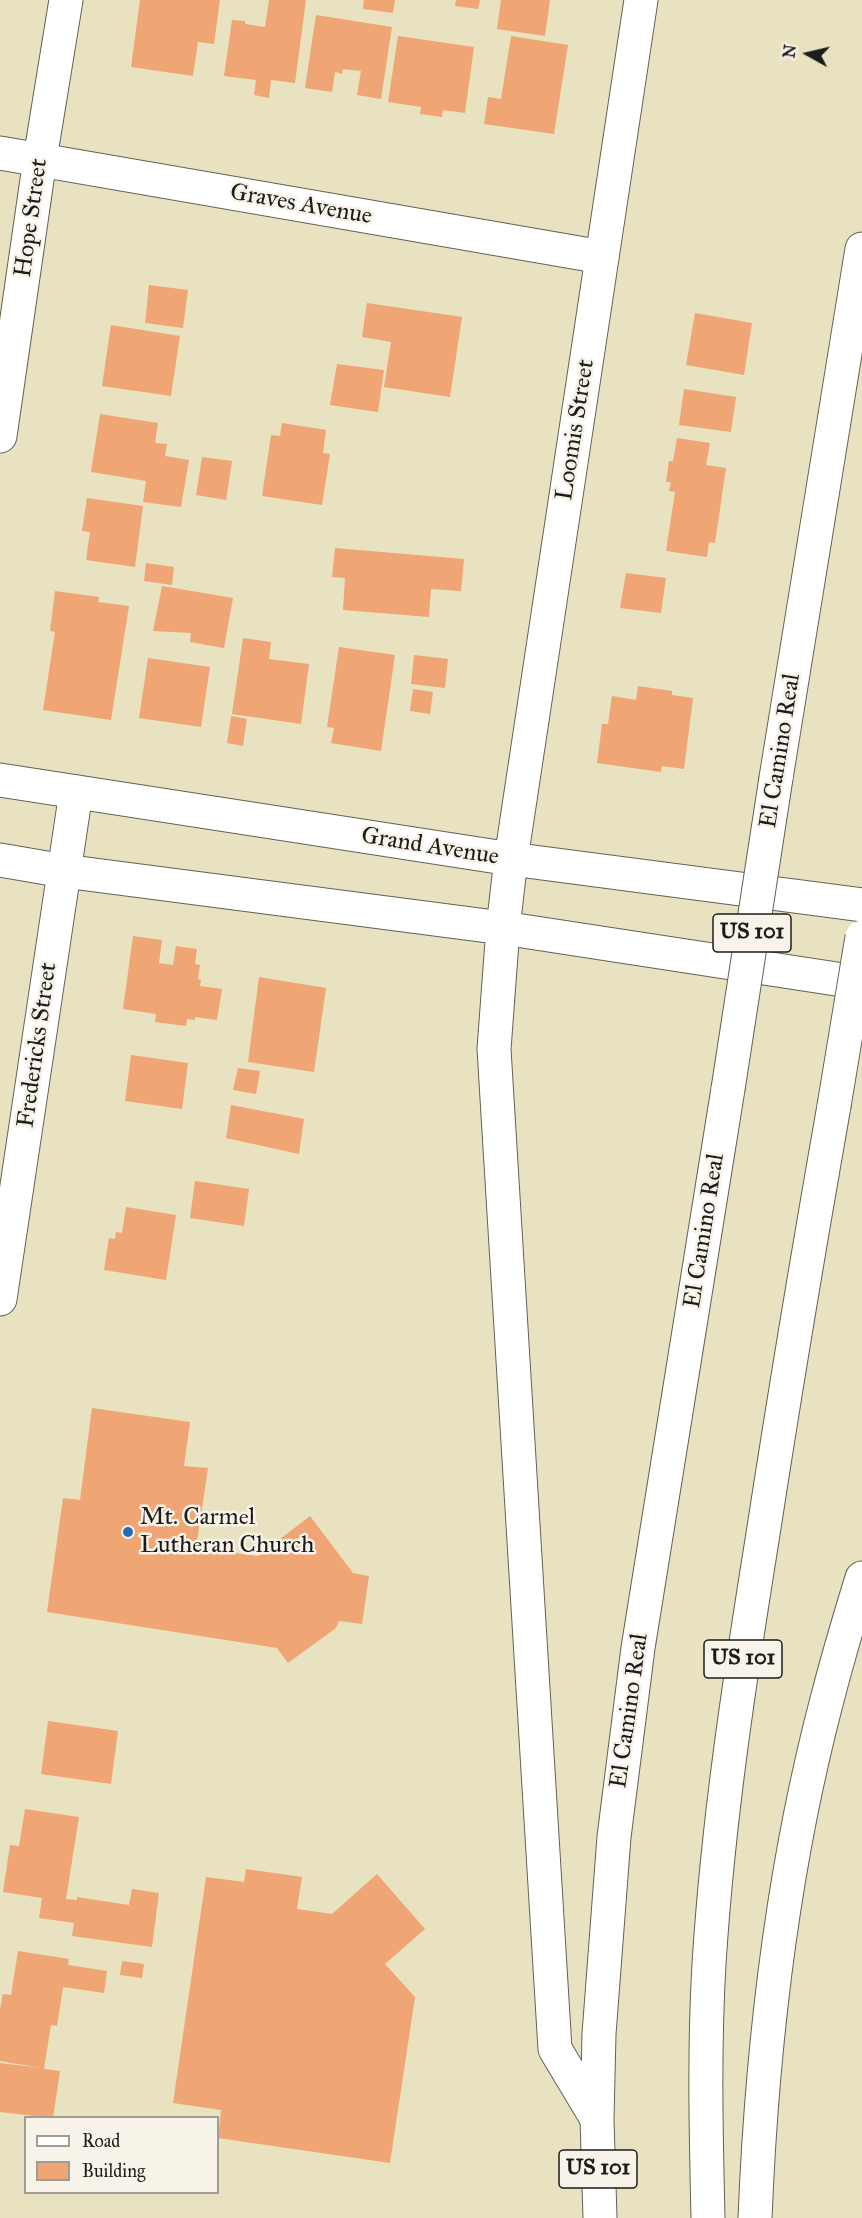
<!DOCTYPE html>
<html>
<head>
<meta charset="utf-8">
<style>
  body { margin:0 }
  #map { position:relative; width:862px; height:2218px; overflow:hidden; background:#e8e2c1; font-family:"IM FELL Great Primer",serif }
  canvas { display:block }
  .legend { position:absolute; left:24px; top:2116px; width:195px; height:78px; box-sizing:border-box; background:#f7f3e8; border:2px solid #9f9d96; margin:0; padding:8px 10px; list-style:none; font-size:18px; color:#1c1c1c }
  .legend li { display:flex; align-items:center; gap:12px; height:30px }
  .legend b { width:30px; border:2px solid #9f9d96 }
  .north { position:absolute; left:778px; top:24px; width:60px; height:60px; -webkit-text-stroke:4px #f7f3e8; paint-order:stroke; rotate:278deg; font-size:16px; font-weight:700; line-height:24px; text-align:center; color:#1c1c1c }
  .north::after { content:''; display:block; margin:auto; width:21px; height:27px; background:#1c1c1c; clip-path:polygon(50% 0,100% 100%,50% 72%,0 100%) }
</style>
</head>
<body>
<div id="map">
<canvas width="862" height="2218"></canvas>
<ul class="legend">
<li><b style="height:8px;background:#fff"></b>Road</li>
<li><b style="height:16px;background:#efa574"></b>Building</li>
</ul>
<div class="north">N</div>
</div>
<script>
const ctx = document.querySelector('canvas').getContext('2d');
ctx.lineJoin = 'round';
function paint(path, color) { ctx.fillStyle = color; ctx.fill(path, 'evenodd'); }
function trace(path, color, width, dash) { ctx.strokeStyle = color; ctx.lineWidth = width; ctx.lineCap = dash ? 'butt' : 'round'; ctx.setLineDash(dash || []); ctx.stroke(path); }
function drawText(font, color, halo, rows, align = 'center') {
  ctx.font = font + ' "IM FELL Great Primer",serif'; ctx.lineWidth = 5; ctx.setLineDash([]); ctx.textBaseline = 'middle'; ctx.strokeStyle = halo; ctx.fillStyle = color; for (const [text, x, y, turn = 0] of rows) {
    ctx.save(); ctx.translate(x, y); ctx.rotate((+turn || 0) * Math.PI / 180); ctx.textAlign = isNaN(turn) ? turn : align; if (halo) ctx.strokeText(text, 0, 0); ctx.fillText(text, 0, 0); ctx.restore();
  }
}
paint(new Path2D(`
  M 140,0 L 220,0 L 214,44 L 198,42 L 193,76 L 131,67 Z
  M 269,0 L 306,0 L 295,83 L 271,80 L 269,98 L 254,95 L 256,80 L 224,76 L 232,20 L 245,21 L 245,24 L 265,27 Z
  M 364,0 L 395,0 L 393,13 L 363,9 Z
  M 456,0 L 480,0 L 478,9 L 455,6 Z
  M 501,0 L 550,0 L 545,36 L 497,29 Z
  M 316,15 L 392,27 L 381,99 L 357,95 L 361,71 L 343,69 L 342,74 L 335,72 L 332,92 L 305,88 Z
  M 398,36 L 474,47 L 465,113 L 443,110 L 442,117 L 420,114 L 421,107 L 388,102 Z
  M 511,36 L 568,45 L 554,134 L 484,124 L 488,97 L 501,99 Z
  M 149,285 L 188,290 L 183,328 L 145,323 Z
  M 367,303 L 462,317 L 450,397 L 384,387 L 391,342 L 362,337 Z
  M 695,313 L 752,323 L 744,375 L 686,365 Z
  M 111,325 L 180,336 L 171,396 L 102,386 Z
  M 337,364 L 384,370 L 378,412 L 330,405 Z
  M 684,389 L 736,397 L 731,432 L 679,425 Z
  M 100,414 L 158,423 L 155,443 L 167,444 L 165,456 L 189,460 L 181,507 L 143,502 L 146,481 L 91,472 Z
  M 282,423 L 326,430 L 323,453 L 330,454 L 322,505 L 262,496 L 271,435 L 280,436 Z
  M 677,438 L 710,443 L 706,465 L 726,468 L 715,543 L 709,542 L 707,557 L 666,551 L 675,492 L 669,491 L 671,482 L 666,482 L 669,461 L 673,461 Z
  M 202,457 L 232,461 L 226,500 L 196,495 Z
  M 87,498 L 143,506 L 135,567 L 86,560 L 90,532 L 82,531 Z
  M 335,548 L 464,559 L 461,591 L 431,589 L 429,617 L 343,610 L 345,578 L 332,577 Z
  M 146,563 L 174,567 L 172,585 L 144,581 Z
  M 626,573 L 666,578 L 661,613 L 620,608 Z
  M 162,586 L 233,598 L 224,648 L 190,642 L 191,633 L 153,631 Z
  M 55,591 L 99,597 L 98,602 L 129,606 L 111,720 L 43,710 L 55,632 L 50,631 Z
  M 243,638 L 271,642 L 269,659 L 309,664 L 301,724 L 232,714 Z
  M 339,647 L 395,655 L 381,751 L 331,743 L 334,728 L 327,727 Z
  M 414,655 L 448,659 L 445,688 L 411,684 Z
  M 148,658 L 210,667 L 201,727 L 139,718 Z
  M 638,686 L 672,691 L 672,695 L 693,698 L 684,769 L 662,766 L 661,772 L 597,763 L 602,724 L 608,724 L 612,696 L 636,700 Z
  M 413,689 L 433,692 L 430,714 L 410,711 Z
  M 231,716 L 247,719 L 243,746 L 227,743 Z
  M 133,936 L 162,940 L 159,963 L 173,965 L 176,946 L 197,949 L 195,964 L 200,965 L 198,979 L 201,980 L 200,986 L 222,989 L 217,1020 L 195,1017 L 195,1020 L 187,1019 L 186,1026 L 155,1022 L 156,1014 L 123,1009 Z
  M 259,977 L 326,988 L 314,1072 L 248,1062 Z
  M 131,1055 L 188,1063 L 182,1109 L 125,1101 Z
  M 238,1068 L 260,1071 L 256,1094 L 233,1090 Z
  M 231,1105 L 304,1119 L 299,1154 L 226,1138 Z
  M 195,1181 L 249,1189 L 244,1226 L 190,1218 Z
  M 126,1207 L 176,1215 L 166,1280 L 104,1270 L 109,1238 L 115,1239 L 116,1232 L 122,1233 Z
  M 92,1408 L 190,1422 L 184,1466 L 208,1468 L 196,1548 L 258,1556 L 310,1516 L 353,1573 L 369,1576 L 362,1624 L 339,1621 L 336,1628 L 288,1663 L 277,1648 L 47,1612 L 63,1498 L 80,1500 Z
  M 48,1721 L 118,1731 L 111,1784 L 41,1774 Z
  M 25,1809 L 79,1817 L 66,1899 L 77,1900 L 77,1897 L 129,1905 L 132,1889 L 159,1893 L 152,1947 L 72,1936 L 74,1923 L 39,1918 L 42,1898 L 3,1892 L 10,1845 L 19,1846 Z
  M 246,1869 L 302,1877 L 297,1909 L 332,1914 L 377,1874 L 425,1929 L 385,1964 L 415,1997 L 390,2163 L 218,2138 L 221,2110 L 173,2103 L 206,1877 L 244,1882 Z
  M 18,1951 L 69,1959 L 68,1965 L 107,1971 L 104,1993 L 63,1987 L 57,2026 L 51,2025 L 44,2069 L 60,2071 L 53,2118 L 0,2112 L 0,2063 L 41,2068 L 0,2061 L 0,2009 L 3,1994 L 11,1995 Z
  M 122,1961 L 144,1964 L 142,1978 L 120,1975 Z`), '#efa574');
const street = new Path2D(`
  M 0,153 L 602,257
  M 0,436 L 40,159 L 66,0
  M 0,1299 L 76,792`);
const secondary = new Path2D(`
  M 0,780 L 511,859 L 862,905
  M 0,860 L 64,871 L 503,928 L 862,983
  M 503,928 L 511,859 L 641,0`);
const highway = new Path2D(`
  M 776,778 L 862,249
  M 503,928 L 494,1049 L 555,2049 L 597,2119
  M 600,2218 L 597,2119 L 599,2034 L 614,1837 L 638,1648 L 728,1089
  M 708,2218 C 706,2133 704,2049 709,1964 C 718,1820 740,1677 763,1534 C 785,1391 809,1248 834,1106
  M 755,2218 C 762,2044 783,1865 828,1696 C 838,1657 850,1617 862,1578`);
trace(street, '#636156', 35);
trace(secondary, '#636156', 35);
trace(highway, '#636156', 35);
trace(street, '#fff', 33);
trace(secondary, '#fff', 33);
trace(highway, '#fff', 33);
const highwayBridge = new Path2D(`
  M 728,1089 L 776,778
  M 834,1106 L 862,937`);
trace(highwayBridge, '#636156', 35, []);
trace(highwayBridge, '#fff', 33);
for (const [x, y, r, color] of [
  [128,1532,6,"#1f6fb2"]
]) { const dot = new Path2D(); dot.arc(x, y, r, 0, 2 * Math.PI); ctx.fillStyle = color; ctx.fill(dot); trace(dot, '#f7f3e8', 2); }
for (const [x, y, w] of [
  [752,933,78],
  [743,1659,78],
  [598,2169,78]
]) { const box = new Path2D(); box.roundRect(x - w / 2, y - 19, w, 38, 4.5); ctx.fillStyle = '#f7f3e8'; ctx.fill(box); trace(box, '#1c1c1c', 1.5); }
drawText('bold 22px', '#1c1c1c', null, [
  ["US 101",752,933],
  ["US 101",743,1659],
  ["US 101",598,2169]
]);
drawText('24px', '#1c1c1c', '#f7f3e8', [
  ["Graves Avenue",301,205,10],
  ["Hope Street",32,218,-82],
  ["Loomis Street",576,430,-81],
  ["El Camino Real",781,751,-81],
  ["Grand Avenue",430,847,9],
  ["Fredericks Street",38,1045,-82],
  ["El Camino Real",705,1231,-81],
  ["El Camino Real",630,1711,-82]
]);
drawText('24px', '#1c1c1c', '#f7f3e8', [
  ["Mt. Carmel",140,1518],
  ["Lutheran Church",140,1546]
], 'left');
</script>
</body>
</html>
